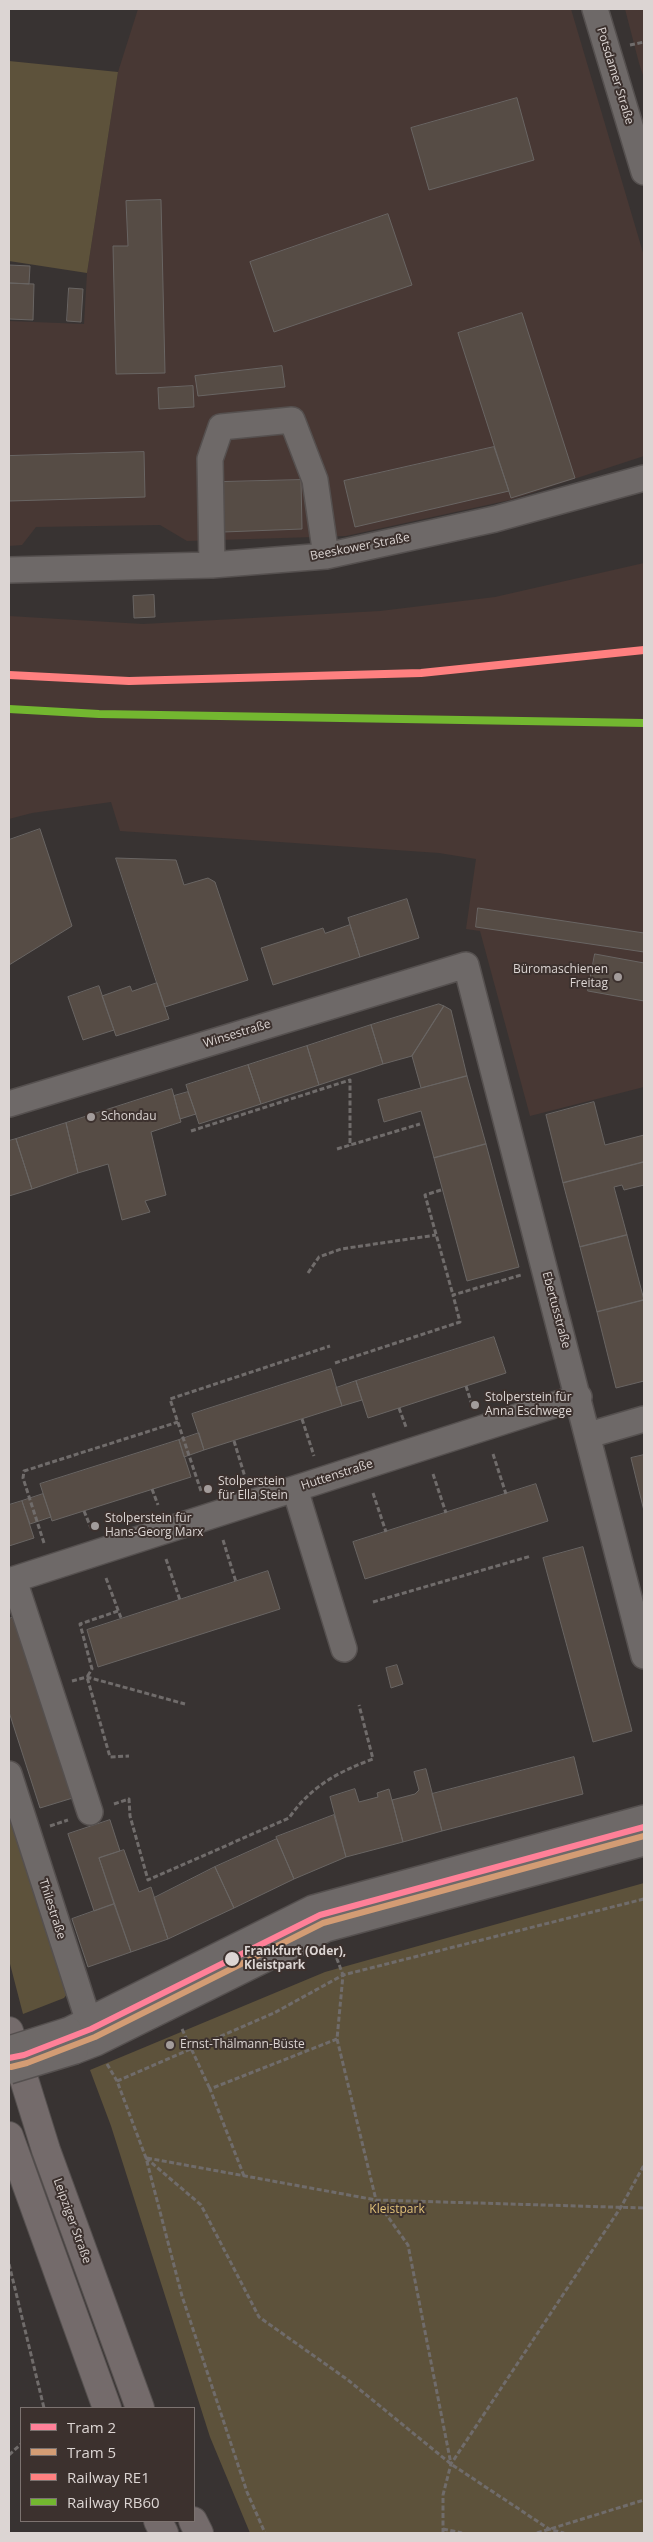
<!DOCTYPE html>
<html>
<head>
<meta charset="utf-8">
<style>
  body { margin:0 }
  #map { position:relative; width:653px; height:2542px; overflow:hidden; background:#383332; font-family:"Open Sans",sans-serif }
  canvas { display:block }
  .frame { position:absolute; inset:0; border:10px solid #dcd5d3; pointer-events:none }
  .legend { position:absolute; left:20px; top:2407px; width:175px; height:115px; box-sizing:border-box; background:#3c312e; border:1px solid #7c7370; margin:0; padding:6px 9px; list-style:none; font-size:15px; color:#dcd5d3 }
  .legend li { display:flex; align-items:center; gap:10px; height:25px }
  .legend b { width:25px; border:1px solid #7c7370 }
</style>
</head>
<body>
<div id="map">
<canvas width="653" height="2542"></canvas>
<div class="frame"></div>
<ul class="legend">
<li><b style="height:6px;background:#ff8098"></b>Tram 2</li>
<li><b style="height:6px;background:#d39c74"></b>Tram 5</li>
<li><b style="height:6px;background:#ff8080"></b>Railway RE1</li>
<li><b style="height:6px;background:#73b730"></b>Railway RB60</li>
</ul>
</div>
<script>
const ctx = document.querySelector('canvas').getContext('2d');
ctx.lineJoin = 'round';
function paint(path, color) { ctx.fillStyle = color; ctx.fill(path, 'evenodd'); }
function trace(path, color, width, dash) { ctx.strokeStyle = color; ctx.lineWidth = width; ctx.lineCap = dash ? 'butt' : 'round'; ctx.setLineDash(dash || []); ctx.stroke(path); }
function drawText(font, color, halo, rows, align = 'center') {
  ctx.font = font + ' "Open Sans",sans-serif'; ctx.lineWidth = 4; ctx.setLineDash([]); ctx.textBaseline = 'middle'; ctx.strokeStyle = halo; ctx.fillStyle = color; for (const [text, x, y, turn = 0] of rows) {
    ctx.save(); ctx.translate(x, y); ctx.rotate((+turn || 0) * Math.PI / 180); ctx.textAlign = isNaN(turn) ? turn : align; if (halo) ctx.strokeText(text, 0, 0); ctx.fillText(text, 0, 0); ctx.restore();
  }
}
paint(new Path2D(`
  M 138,9 L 571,9 L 644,256 L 644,456 L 510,500 L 346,536 L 187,541 L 160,525 L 36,527 L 22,545 L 9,546 L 9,321 L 84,324 L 87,273 L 118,72 Z
  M 625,9 L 644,9 L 644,78 L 639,63 Z
  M 644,563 L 644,1087 L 530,1116 L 480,931 L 466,929 L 476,859 L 439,853 L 120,831 L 111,802 L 32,813 L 9,819 L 9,616 L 143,624 L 380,611 L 495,597 Z`), '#483834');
paint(new Path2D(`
  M 9,61 L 118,72 L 87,273 L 9,261 Z
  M 9,1801 L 68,1993 L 64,1998 L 23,2014 L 9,1960 Z
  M 644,1883 L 644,2533 L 250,2533 L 210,2437 L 111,2126 L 90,2070 L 325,1972 Z`), '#5d523b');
const building = new Path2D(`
  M 517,98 L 534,160 L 429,190 L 411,128 Z
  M 161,200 L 165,373 L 116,374 L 113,246 L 128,246 L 126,201 Z
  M 388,214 L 412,285 L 274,332 L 250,262 Z
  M 9,265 L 30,266 L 29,284 L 9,283 Z
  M 9,283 L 34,284 L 33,320 L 9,319 Z
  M 69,288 L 83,289 L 81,322 L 67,321 Z
  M 522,313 L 575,478 L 511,498 L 458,333 Z
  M 282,366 L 285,387 L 198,396 L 195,376 Z
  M 193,386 L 194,407 L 159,409 L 158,388 Z
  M 494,447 L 509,491 L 355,527 L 344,481 Z
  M 144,452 L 145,497 L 9,501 L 9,456 Z
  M 301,480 L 302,529 L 223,532 L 221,482 Z
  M 154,595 L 155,617 L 134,618 L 133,596 Z
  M 40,829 L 72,926 L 9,965 L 9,840 Z
  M 116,858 L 176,860 L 184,885 L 208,878 L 215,882 L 248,980 L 165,1007 Z
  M 407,899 L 419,938 L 360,957 L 348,918 Z
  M 478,908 L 644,933 L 644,952 L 476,927 Z
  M 350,925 L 360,957 L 273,985 L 261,948 L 323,928 L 325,933 Z
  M 595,954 L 644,963 L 644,1001 L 588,991 Z
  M 157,983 L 169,1019 L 116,1036 L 102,996 L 130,986 L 132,991 Z
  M 99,986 L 114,1030 L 83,1040 L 68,997 Z
  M 439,1004 L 444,1006 L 412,1056 L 383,1064 L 371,1025 Z
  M 444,1006 L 451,1010 L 467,1076 L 421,1088 L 412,1056 Z
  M 371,1025 L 383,1064 L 319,1085 L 307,1046 Z
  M 307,1046 L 319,1085 L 261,1104 L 248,1065 Z
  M 248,1065 L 261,1104 L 199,1124 L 186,1085 Z
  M 467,1076 L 486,1144 L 434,1158 L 421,1111 L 384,1122 L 378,1100 Z
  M 172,1089 L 181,1122 L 151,1132 L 166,1195 L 145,1201 L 150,1212 L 122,1220 L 108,1164 L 78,1173 L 66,1123 Z
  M 188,1092 L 196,1114 L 180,1119 L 174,1096 Z
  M 594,1102 L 605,1145 L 644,1135 L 644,1162 L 563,1183 L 546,1115 Z
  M 66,1123 L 78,1173 L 32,1189 L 16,1139 Z
  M 16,1139 L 32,1189 L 9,1196 L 9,1141 Z
  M 486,1144 L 519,1267 L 467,1281 L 434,1158 Z
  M 644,1162 L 644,1185 L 624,1190 L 622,1185 L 614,1187 L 627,1235 L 580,1247 L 563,1183 Z
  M 627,1235 L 644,1300 L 597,1312 L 580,1247 Z
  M 644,1300 L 644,1381 L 616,1388 L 597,1312 Z
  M 494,1337 L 506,1373 L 368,1418 L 356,1381 Z
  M 331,1369 L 342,1406 L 204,1450 L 192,1414 Z
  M 356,1381 L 362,1400 L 342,1406 L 336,1388 Z
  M 199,1433 L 204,1450 L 184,1457 L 179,1440 Z
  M 179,1440 L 191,1477 L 52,1521 L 40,1484 Z
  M 644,1455 L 644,1511 L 631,1458 Z
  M 536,1484 L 548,1521 L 365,1579 L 353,1542 Z
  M 43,1494 L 51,1517 L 30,1524 L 22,1501 Z
  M 22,1501 L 34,1538 L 9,1546 L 9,1505 Z
  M 583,1547 L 632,1731 L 593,1742 L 543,1558 Z
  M 268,1571 L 280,1609 L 98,1667 L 87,1630 Z
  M 18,1615 L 76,1797 L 40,1808 L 9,1712 L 9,1619 Z
  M 397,1665 L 403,1684 L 391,1688 L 386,1668 Z
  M 574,1757 L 583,1794 L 442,1831 L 432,1794 Z
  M 426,1769 L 442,1831 L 403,1842 L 392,1800 L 415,1794 L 419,1790 L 414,1772 Z
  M 355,1789 L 359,1802 L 378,1797 L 377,1793 L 389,1789 L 403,1842 L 346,1857 L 330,1797 Z
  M 334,1815 L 346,1857 L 294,1879 L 276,1837 Z
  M 110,1820 L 120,1851 L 99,1858 L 114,1904 L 94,1911 L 68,1834 Z
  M 277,1839 L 294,1879 L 234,1908 L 215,1867 Z
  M 124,1850 L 139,1892 L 151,1887 L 168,1939 L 131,1952 L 99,1858 Z
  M 215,1867 L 234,1908 L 168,1939 L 154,1898 Z
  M 114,1904 L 131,1952 L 88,1967 L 72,1919 Z`);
paint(building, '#564c45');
trace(building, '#696563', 1);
const minor = new Path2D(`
  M 595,9 L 644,172
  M 212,565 L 210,459 L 221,427 L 292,420 L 315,480 L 326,556
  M 9,570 L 212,565 L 326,556 L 495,519 L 644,478
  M 9,1104 L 466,965 L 644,1656
  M 589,1435 L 644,1419
  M 295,1489 L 344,1649
  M 14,1580 L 90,1812
  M 9,1581 L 579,1397
  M 9,1774 L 94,2038
  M 69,2030 L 313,1908 L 644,1818
  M 75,2051 L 96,2043 L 326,1929 L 644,1843`);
const major = new Path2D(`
  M 9,2031 L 46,2150 L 140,2408
  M 9,2136 L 107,2408
  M 158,2521 L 164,2533
  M 193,2521 L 199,2533`);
trace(minor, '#55504f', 28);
trace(major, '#55504f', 30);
trace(new Path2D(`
  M 630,45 L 644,42
  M 191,1131 L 350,1080 L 350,1146
  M 337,1149 L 420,1124
  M 441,1190 L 425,1195 L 453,1295
  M 308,1273 L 319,1257 L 341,1249 L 436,1235
  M 335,1363 L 460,1322 L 453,1295 L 521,1275
  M 466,1386 L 472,1405
  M 399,1408 L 406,1427
  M 302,1419 L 314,1456
  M 234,1441 L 245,1477
  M 493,1454 L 506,1494
  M 433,1474 L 446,1513
  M 152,1489 L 158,1505
  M 201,1491 L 170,1399 L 330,1346
  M 373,1493 L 386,1532
  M 84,1511 L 91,1528
  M 223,1540 L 236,1582
  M 44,1543 L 23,1478 L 24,1471 L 178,1422
  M 166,1559 L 180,1600
  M 106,1578 L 121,1618
  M 373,1602 L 531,1556
  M 118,1611 L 80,1624 L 92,1669 L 87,1677 L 110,1757 L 129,1756
  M 72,1681 L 87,1677 L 185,1704
  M 114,1804 L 129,1799 L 130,1816 L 148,1880 L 289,1818 C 311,1786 338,1772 373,1759 L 359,1705
  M 50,1826 L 68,1820
  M 334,1951 L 343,1975 L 337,2039 L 376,2200 L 408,2245 L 451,2464
  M 182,2029 L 210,2089
  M 107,2064 L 117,2081 L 146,2158 L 182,2296 L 247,2492 L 265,2533
  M 117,2081 L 274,2013 L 343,1975 L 644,1899
  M 146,2158 L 201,2205 L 259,2317 L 348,2380 L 451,2464 L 549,2529 L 564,2533
  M 147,2158 L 376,2200 L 644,2208
  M 244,2176 L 210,2089 L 337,2039
  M 9,2264 L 44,2408
  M 9,2455 L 21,2444
  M 443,2529 L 462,2533
  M 443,2533 L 443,2495 L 451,2464 L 621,2207 L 644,2165
  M 537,2533 L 644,2500`), '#706c6b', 3, [5, 2.5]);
trace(minor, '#6e6968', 25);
trace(major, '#746b6b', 28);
const minorBridge = new Path2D(`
  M 9,2049 L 69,2030
  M 9,2071 L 75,2051`);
trace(minorBridge, '#55504f', 28, []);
trace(minorBridge, '#6e6968', 25);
trace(new Path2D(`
  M 9,675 L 129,681 L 421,673 L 644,650`), '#ff8080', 8);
trace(new Path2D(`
  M 9,709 L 99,714 L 644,723`), '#73b730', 8);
trace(new Path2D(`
  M 9,2058 L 24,2055 L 91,2029 L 320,1915 L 644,1827`), '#ff8098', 6);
trace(new Path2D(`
  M 11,2067 L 27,2063 L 95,2037 L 323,1923 L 644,1836`), '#d39c74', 6);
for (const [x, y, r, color] of [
  [618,977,5,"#a39c9b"],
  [91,1117,5,"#a39c9b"],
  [475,1405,5,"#a39c9b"],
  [208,1489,5,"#a39c9b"],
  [95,1526,5,"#a39c9b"],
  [232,1959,8,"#dcd5d3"],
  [170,2045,5,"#a39c9b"]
]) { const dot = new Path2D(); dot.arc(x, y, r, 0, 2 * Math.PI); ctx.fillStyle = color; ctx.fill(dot); trace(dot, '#3c312e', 2); }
drawText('12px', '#dcd5d3', '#3c312e', [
  ["Potsdamer Straße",615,76,73],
  ["Beeskower Straße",360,547,-11],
  ["Winsestraße",237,1034,-17],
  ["Ebertusstraße",556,1310,75],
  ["Huttenstraße",337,1475,-18],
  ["Thilestraße",52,1909,72],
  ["Leipziger Straße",72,2221,70]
]);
drawText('12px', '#dcd5d3', '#3c312e', [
  ["Büromaschienen",608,970,"right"],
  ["Freitag",608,984,"right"],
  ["Schondau",101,1117],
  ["Stolperstein für",485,1398],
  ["Anna Eschwege",485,1412],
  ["Stolperstein",218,1482],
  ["für Ella Stein",218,1496],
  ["Stolperstein für",105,1519],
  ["Hans-Georg Marx",105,1533],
  ["Ernst-Thälmann-Büste",180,2045]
], 'left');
drawText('bold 12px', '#dcd5d3', '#3c312e', [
  ["Frankfurt (Oder),",244,1952],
  ["Kleistpark",244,1966]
], 'left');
drawText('12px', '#e0c078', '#3c312e', [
  ["Kleistpark",397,2210]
]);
</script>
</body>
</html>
